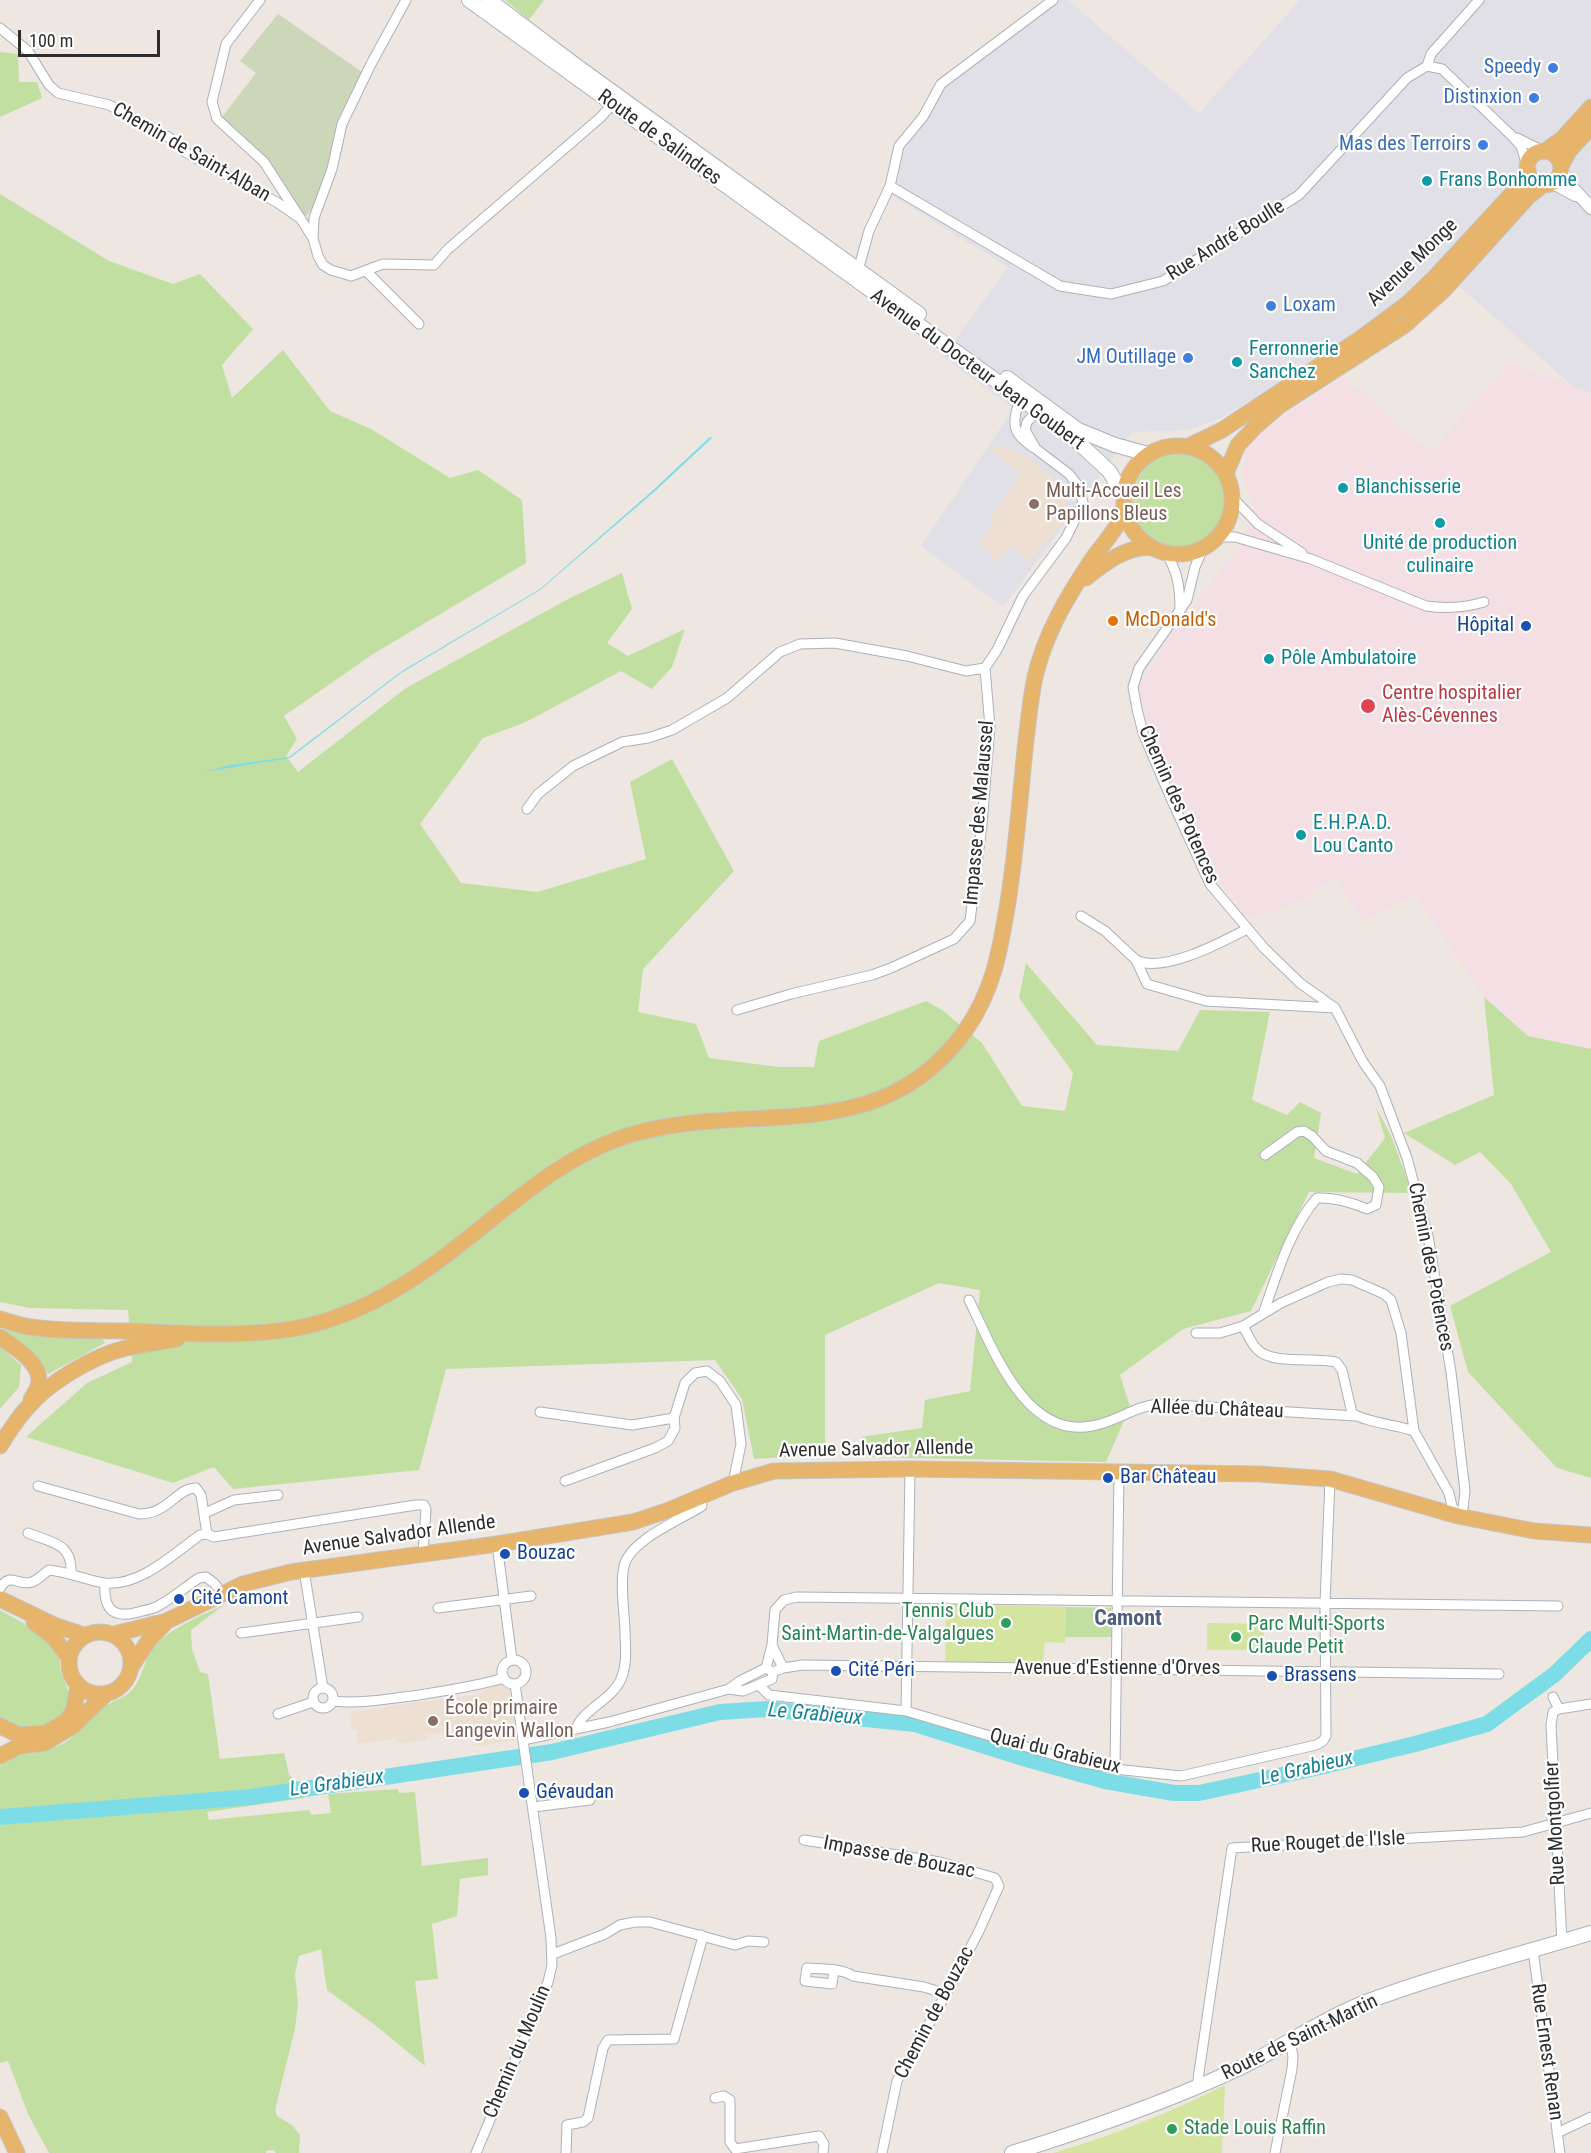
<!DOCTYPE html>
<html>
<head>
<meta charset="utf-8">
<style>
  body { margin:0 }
  #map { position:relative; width:1591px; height:2153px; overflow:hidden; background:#ede6e1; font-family:"Roboto Condensed",sans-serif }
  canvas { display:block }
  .scale { position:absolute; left:18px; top:30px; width:142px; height:27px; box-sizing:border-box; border:3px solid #2d2d2d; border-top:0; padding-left:8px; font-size:18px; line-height:21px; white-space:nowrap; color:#2d2d2d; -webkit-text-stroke:4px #fff; paint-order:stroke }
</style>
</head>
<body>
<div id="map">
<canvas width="1591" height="2153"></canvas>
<div class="scale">100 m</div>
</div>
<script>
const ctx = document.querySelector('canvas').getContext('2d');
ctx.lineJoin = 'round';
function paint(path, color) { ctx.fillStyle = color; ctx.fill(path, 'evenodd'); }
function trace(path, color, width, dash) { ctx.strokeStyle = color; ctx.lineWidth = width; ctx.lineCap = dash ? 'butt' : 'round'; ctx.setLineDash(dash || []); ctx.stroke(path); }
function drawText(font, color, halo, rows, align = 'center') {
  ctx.font = font + ' "Roboto Condensed",sans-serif'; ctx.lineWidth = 4.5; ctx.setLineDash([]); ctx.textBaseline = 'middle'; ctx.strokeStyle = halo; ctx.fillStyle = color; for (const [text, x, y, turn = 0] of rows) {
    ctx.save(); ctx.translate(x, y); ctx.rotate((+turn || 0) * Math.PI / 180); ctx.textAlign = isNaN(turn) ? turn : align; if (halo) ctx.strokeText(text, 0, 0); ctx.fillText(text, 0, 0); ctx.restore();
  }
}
paint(new Path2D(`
  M 1060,0 L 1068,0 L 1199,113 L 1300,0 L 1591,0 L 1591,393 L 1575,388 L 1440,269 L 1348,343 L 1221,418 L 1187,430 L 1132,432 L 1003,607 L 921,546 L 1014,408 L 943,357 L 1008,267 L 889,194 L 900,158 L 949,83 Z`), '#e1e0e7');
paint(new Path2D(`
  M 999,447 L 1017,451 L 1059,483 L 1068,498 L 1066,518 L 1030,561 L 1011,547 L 1006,553 L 1004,552 L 997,563 L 991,559 L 993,555 L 978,545 L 994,522 L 990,518 L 1021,474 L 989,449 Z
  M 502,1683 L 509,1687 L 517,1740 L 475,1746 L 473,1729 L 427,1735 L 427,1740 L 396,1743 L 395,1739 L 358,1743 L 357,1730 L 352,1730 L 350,1712 L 481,1694 L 481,1691 Z`), '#eddfd2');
paint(new Path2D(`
  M 1510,363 L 1591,393 L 1591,1049 L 1528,1036 L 1484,997 L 1415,894 L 1362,921 L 1339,881 L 1331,877 L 1319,888 L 1299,900 L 1271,913 L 1248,917 L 1202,859 L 1148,727 L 1140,686 L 1164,645 L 1239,547 L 1254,507 L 1242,475 L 1248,444 L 1294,409 L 1344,378 L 1430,453 Z`), '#f3dfe4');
paint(new Path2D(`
  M 505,0 L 544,0 L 529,20 Z
  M 0,52 L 18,54 L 19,82 L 37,82 L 42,98 L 0,117 Z
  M 0,194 L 109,261 L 173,284 L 200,274 L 253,329 L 222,365 L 232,398 L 283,350 L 330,411 L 371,429 L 450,478 L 478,470 L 522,500 L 526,563 L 373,654 L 284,716 L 297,739 L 286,756 L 298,772 L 406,688 L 570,598 L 622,573 L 632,609 L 607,643 L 628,656 L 685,629 L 672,667 L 652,689 L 621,671 L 526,722 L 483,738 L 420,824 L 461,883 L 538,892 L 646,859 L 630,782 L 672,759 L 734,871 L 643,969 L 638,1012 L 696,1024 L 709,1058 L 779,1067 L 814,1067 L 819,1041 L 926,1001 L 942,1010 L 982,1043 L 1022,1106 L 1065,1111 L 1073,1073 L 1019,998 L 1026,963 L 1097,1045 L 1178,1051 L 1200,1010 L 1270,1012 L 1252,1100 L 1287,1115 L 1300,1102 L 1321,1113 L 1314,1158 L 1357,1174 L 1385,1138 L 1376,1107 L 1392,1138 L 1412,1193 L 1309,1192 L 1251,1311 L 1183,1329 L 1120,1375 L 1130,1407 L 1106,1462 L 864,1457 L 861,1437 L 922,1428 L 925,1400 L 970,1391 L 980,1290 L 939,1283 L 825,1335 L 825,1455 L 754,1459 L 742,1399 L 715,1360 L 446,1369 L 419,1470 L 233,1489 L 214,1467 L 173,1483 L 26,1437 L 87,1383 L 132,1362 L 128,1310 L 30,1308 L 0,1302 Z
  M1133 500a47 47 0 1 1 94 0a47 47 0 1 1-94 0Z
  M 1484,997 L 1528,1036 L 1591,1049 L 1591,1478 L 1557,1468 L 1468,1372 L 1450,1306 L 1551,1252 L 1511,1184 L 1480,1152 L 1455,1165 L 1404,1133 L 1494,1095 Z
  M 4,1329 L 69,1338 L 102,1339 L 105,1343 L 48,1374 L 37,1357 L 4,1331 Z
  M 0,1347 L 21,1365 L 19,1387 L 0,1409 Z
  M 224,1605 L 191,1630 L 192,1649 L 200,1672 L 208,1674 L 220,1759 L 284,1753 L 289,1775 L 300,1783 L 304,1798 L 207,1812 L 209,1820 L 309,1810 L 312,1815 L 331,1813 L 328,1794 L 398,1789 L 399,1793 L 415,1792 L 422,1866 L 488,1858 L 488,1875 L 460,1879 L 457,1916 L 432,1924 L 438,1979 L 415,1981 L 425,2066 L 375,2025 L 327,1990 L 321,1949 L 299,1956 L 295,1974 L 298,2004 L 295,2029 L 275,2110 L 277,2116 L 292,2125 L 300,2135 L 299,2153 L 276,2153 L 273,2150 L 266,2151 L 266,2153 L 49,2153 L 28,2114 L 8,2061 L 0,2063 L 0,1766 C 17,1749 40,1754 60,1745 C 79,1736 88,1717 105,1706 C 115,1700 125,1698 133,1689 C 144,1675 145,1654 159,1641 C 178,1625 202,1615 224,1605 Z
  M 1066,1607 L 1111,1608 L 1112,1637 L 1065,1637 Z
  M 0,1610 L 23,1623 L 53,1647 L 59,1655 L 61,1672 L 70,1695 L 66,1710 L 58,1720 L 52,1724 L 26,1731 L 0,1719 Z`), '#c2dfa2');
paint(new Path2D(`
  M 278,14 L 362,72 C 355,86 347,99 341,114 C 330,139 326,204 303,218 L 266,159 L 222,117 L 256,73 L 240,61 Z`), '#ccd6b9');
paint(new Path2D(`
  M 946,1604 L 1066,1607 L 1065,1643 L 1045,1642 L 1043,1663 L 945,1662 Z
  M 1207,1623 L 1264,1624 L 1264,1650 L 1207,1650 Z
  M 1225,2085 L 1222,2153 L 1053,2153 C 1112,2136 1171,2112 1225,2085 Z`), '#d4e59f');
paint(new Path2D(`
  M 710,437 L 712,438 L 654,492 L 540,590 L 401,673 L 290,758 L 204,772 L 230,765 L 289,757 L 402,671 L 540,589 L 650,493 Z`), '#7ddde6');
trace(new Path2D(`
  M 0,1817 L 251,1797 L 552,1752 L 720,1712 L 767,1709 L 915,1724 L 1030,1760 L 1105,1781 L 1174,1793 L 1199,1793 L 1320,1767 L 1415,1744 L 1487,1724 L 1555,1674 L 1591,1639`), '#7ddde6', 16);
const minor = new Path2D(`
  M 260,0 L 226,44 L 212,102 L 217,119 L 264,162 L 313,238
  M 406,0 L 371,64 L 342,124 L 332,169 L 314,218 L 313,238 L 318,256 L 323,265 L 331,270 L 351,276 L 383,264 L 434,265 L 448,249 L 601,117 L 616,100
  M 0,28 L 28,51 L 49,85 L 58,93 L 109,105 L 170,138 L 185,152 L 278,203 L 301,219
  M 1427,66 L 1431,54 L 1479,0
  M 1517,138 L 1543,151
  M 890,186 L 1060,286 L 1111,294 L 1163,281 L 1299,195 L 1407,78 L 1427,66 L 1442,69 L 1512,136 L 1521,146 L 1527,166
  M 367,272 L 419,324
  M 857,274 L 869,231 L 890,186 L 899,146 L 923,117 L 941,84 L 1053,0
  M 1020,399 C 1011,424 1012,435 1036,449 L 1025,430 L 1027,422 L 1041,407
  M 1233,498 L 1258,524 L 1302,553
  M 1218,537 L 1235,537 L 1311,559 L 1426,606 C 1447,609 1464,608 1484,602
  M 1203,548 L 1195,567 L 1187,600 L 1139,668 L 1133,687 L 1137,709 L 1143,733 L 1173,803 L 1210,884 L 1264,948 L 1300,983 L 1335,1008 L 1363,1062 L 1380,1086 L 1407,1158 L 1428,1236 L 1451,1372 L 1465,1491 L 1463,1508 L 1458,1516 L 1452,1506 L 1449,1493 L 1414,1431 L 1401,1333 L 1391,1300 L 1384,1294 L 1352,1280 L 1341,1279 L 1328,1282 L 1281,1303 L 1243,1326
  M 1166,553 C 1178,572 1180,588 1180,611
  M 527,809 L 538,794 L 573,766 L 622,742 L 648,738 L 672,730 L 727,698 L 780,652 L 800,644 L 835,643 L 907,656 L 966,671 L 985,668 L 997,650 L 1023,596 L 1066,538 L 1083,503 L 1080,488 L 1069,474 L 1036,449
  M 1081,916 L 1105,931 L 1136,960 L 1147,984 L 1206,1001 L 1335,1008
  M 1136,960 C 1163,974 1222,942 1247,929
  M 737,1010 L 791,994 L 872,975 L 891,968 L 954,939 L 970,921 L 982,824 L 990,727 L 985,668
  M 969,1300 C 993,1348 1025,1439 1092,1426 C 1116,1422 1135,1406 1158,1404 L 1356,1416
  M 1263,1314 C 1277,1275 1289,1230 1317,1198 C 1335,1197 1351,1202 1367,1209 L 1376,1205 L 1379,1187 L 1373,1177 L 1357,1163 L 1326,1151 L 1312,1136 L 1304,1131 L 1297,1132 L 1265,1155
  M 1196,1333 L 1220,1333 L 1243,1326 C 1248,1334 1251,1344 1258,1350 C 1273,1365 1316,1357 1336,1362 L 1342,1370 L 1352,1413 C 1364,1422 1398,1425 1414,1431
  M 540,1412 L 632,1425 L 674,1418
  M 565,1481 L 655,1448 L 668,1441 L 675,1428 L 674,1418 L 685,1383 L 695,1373 L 707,1371 L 720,1381 L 736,1405 L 741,1444 L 733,1483
  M 38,1486 L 139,1514 C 169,1514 176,1488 196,1488 L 201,1495 L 207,1534
  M 205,1513 L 234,1500 L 278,1495
  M 28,1533 C 52,1543 73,1543 71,1574
  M 497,1544 L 512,1660
  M 304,1570 L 323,1688
  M 105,1583 C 103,1613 116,1619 142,1611 C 147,1610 152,1609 156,1607 C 171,1600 185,1587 199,1578 L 206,1577 L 214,1583 L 222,1593
  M 0,1588 C 11,1571 18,1587 32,1582 C 38,1580 43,1574 49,1570 C 68,1572 86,1580 104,1583 C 140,1587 173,1554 200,1535 L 207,1534 L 214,1537 L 416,1505 L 424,1505 L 426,1509 L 423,1554
  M 438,1608 L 531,1596
  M 241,1633 L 358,1617
  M 772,1645 L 783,1668
  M502 1672a12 12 0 1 1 24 0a12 12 0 1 1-24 0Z
  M 766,1668 L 772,1645 L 775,1610 L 784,1600 L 797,1597 L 1558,1606
  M 773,1672 L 783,1668 L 803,1665 L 1499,1674
  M 759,1685 L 769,1695 L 906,1711 L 1074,1761 L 1124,1770 L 1181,1776 L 1316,1745 L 1323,1741 L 1326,1736 L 1325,1604 L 1330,1479
  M313 1698a10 10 0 1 1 20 0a10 10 0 1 1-20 0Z
  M 729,1689 L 740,1681 L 766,1668 L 771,1671
  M 1553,1697 L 1559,1709
  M 333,1701 C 360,1704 385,1699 412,1696 C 443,1691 474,1687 504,1678
  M 1559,1709 L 1553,1712 L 1551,1725 L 1562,1942
  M 1559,1709 L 1591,1704
  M 906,1711 L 910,1469
  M 278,1714 L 313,1702
  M 576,1729 C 581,1711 613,1699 621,1679 C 628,1663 625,1646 625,1630 C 624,1609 620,1585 624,1566 C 630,1540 680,1520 702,1506 L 701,1497
  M 523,1740 L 609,1722 L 729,1689 L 743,1691 L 772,1679 L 773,1672
  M 1115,1768 L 1119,1472
  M 533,1807 L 590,1800
  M 804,1840 L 940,1862 L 995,1878 L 999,1886 L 979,1931 L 952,1983 L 897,2081 L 882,2153
  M 1533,1950 L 1560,2153
  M 553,1954 L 605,1934 L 620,1925 L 635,1922 L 650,1922 L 735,1945 L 748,1941 L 764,1942
  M 834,1971 L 832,1984 L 805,1981 L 807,1968 C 821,1969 841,1968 853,1976 L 924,1987 L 946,1994
  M 1197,2086 L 1232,1848 L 1523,1832 L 1591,1813
  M 715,2098 L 724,2096 L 730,2100 L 730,2142 L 735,2149 L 819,2136 L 824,2144 L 823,2153
  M 1557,2133 L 1591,2117
  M 476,2153 L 548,1982 L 552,1965 L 551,1938 L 515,1684
  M 566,2153 L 567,2125 L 583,2122 L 588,2118 L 603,2048 L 608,2040 L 674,2039 L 702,1940 L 701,1935
  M 1275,2153 L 1292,2069 L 1293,2056 L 1290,2042`);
const tertiary = new Path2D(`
  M 1560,170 L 1569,184 L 1591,208
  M 1549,184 L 1557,185 L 1575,195`);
const secondary = new Path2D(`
  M 469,0 L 1067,432 L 1109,471 L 1124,495
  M 489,0 L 574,64 L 919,314
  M 1007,378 L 1078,430 L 1115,445 L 1148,454
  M 1012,2153 C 1086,2130 1162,2104 1233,2071 C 1277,2051 1317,2022 1361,2004 C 1436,1975 1515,1956 1591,1933`);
const primary = new Path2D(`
  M 1545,151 L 1562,139 L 1591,107
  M1527 168a17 17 0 1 1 34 0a17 17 0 1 1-34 0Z
  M 1561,166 L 1569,151 L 1591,127
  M1124 500a54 54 0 1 1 108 0a54 54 0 1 1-108 0Z
  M 1189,446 L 1222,430 L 1361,338 L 1408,303 L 1435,277 L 1518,187 L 1528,170
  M 1226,473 L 1238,445 L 1256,426 L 1279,406 L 1405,325 L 1443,291 L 1528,197 L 1544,184
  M 1086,578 C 1103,564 1129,544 1153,548
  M 0,1319 C 10,1322 21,1326 31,1327 C 61,1332 98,1330 128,1331 C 185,1333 242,1338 298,1328 C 343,1319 385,1298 423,1272 C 489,1227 545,1164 623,1137 C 744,1097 877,1154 965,1031 C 994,990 1000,950 1008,902 C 1016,851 1020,800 1025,749 C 1028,725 1030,701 1035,677 C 1045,634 1067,597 1091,561 C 1103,543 1119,529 1124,507
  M 0,1337 C 14,1347 45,1365 38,1386 C 37,1391 33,1395 31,1400
  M 0,1446 C 8,1433 17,1419 27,1408 C 49,1382 93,1356 126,1348 C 143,1344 160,1342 177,1339
  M 0,1599 L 54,1625 L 84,1635
  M 34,1622 L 54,1638 L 69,1658
  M69 1663a31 31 0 1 1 62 0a31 31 0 1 1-62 0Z
  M 114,1634 L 167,1621 L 243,1584 L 291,1572 L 497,1544 L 633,1522 L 669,1510 L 733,1483 L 774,1471 L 910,1469 L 1259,1474 L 1330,1479 L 1458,1516 L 1534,1531 L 1591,1535
  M 131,1667 L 149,1640 L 166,1622
  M 0,1726 L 19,1735 L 46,1733 L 67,1721 L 74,1709 L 78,1686
  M 0,1756 L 19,1746 L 45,1743 L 73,1726 L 106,1694
  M 0,2117 L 17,2153`);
trace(minor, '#adb1b8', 11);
trace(tertiary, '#adb1b8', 14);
trace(secondary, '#adb1b8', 16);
trace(primary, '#c4c4c4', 17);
trace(minor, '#fff', 9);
trace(tertiary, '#fff', 12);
trace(secondary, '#fff', 14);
trace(primary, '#e7b46c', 15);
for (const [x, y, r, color] of [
  [1553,68,6,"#3f7fe0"],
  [1534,98,6,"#3f7fe0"],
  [1483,145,6,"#3f7fe0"],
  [1427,181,6,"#0f9aa8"],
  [1271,306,6,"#3f7fe0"],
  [1188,358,6,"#3f7fe0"],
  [1237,362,6,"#0f9aa8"],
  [1343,488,6,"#0f9aa8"],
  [1034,504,6,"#8d6e63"],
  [1440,523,6,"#0f9aa8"],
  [1113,621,6,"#e8710a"],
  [1526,626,6,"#1a4fb4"],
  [1269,659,6,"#0f9aa8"],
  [1368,706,8,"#e0444e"],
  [1301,835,6,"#0f9aa8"],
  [1108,1478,6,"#1a4fb4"],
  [505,1554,6,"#1a4fb4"],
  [179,1599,6,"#1a4fb4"],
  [1006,1623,6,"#2e9e5b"],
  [1236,1637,6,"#2e9e5b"],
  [836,1671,6,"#1a4fb4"],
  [1272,1676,6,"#1a4fb4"],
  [433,1721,6,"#8d6e63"],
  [524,1793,6,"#1a4fb4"],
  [1172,2129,6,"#2e9e5b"]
]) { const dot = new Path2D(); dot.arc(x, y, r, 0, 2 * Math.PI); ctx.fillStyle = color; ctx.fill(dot); trace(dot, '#fff', 2); }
drawText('20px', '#366cbe', '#fff', [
  ["Speedy",1541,68],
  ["Distinxion",1522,98],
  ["Mas des Terroirs",1471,145],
  ["Loxam",1283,306,"left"],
  ["JM Outillage",1176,358]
], 'right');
drawText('20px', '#2d2d2d', '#fff', [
  ["Route de Salindres",659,138,36],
  ["Chemin de Saint-Alban",191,153,30],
  ["Rue André Boulle",1226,241,-32],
  ["Avenue Monge",1413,263,-44],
  ["Avenue du Docteur Jean Goubert",977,370,36],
  ["Chemin des Potences",1178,805,66],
  ["Impasse des Malaussel",980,813,-85],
  ["Chemin des Potences",1430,1267,79],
  ["Allée du Château",1217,1410,2],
  ["Avenue Salvador Allende",876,1450,-1],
  ["Avenue Salvador Allende",399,1536,-8],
  ["Avenue d'Estienne d'Orves",1117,1669],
  ["Quai du Grabieux",1055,1752,14],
  ["Rue Montgolfier",1556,1823,-93],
  ["Rue Rouget de l'Isle",1328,1843,-3],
  ["Impasse de Bouzac",899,1858,11],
  ["Chemin de Bouzac",935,2013,-62],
  ["Route de Saint-Martin",1300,2038,-26],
  ["Chemin du Moulin",518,2052,-67],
  ["Rue Ernest Renan",1546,2052,82]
]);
drawText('20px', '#0d838f', '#fff', [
  ["Frans Bonhomme",1439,181],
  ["Ferronnerie",1249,350],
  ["Sanchez",1249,373],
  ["Blanchisserie",1355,488],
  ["Unité de production",1440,544,"center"],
  ["culinaire",1440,567,"center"],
  ["Pôle Ambulatoire",1281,659],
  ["E.H.P.A.D.",1313,824],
  ["Lou Canto",1313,847]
], 'left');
drawText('20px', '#785e54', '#fff', [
  ["Multi-Accueil Les",1046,492],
  ["Papillons Bleus",1046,515],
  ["École primaire",445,1709],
  ["Langevin Wallon",445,1732]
], 'left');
drawText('20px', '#c56008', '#fff', [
  ["McDonald's",1125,621]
], 'left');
drawText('20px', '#164399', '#fff', [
  ["Hôpital",1514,626,"right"],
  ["Bar Château",1120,1478],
  ["Bouzac",517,1554],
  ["Cité Camont",191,1599],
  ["Cité Péri",848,1671],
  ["Brassens",1284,1676],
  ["Gévaudan",536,1793]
], 'left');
drawText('20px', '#be3a42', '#fff', [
  ["Centre hospitalier",1382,694],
  ["Alès-Cévennes",1382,717]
], 'left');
drawText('20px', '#27864d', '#fff', [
  ["Tennis Club",994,1612,"right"],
  ["Saint-Martin-de-Valgalgues",994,1635,"right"],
  ["Parc Multi-Sports",1248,1625],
  ["Claude Petit",1248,1648],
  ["Stade Louis Raffin",1184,2129]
], 'left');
drawText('italic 21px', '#188196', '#fff', [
  ["Le Grabieux",815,1715,5],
  ["Le Grabieux",1307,1769,-13],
  ["Le Grabieux",337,1784,-8]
]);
drawText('bold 22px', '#50607b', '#fff', [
  ["Camont",1128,1619]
]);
</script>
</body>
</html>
